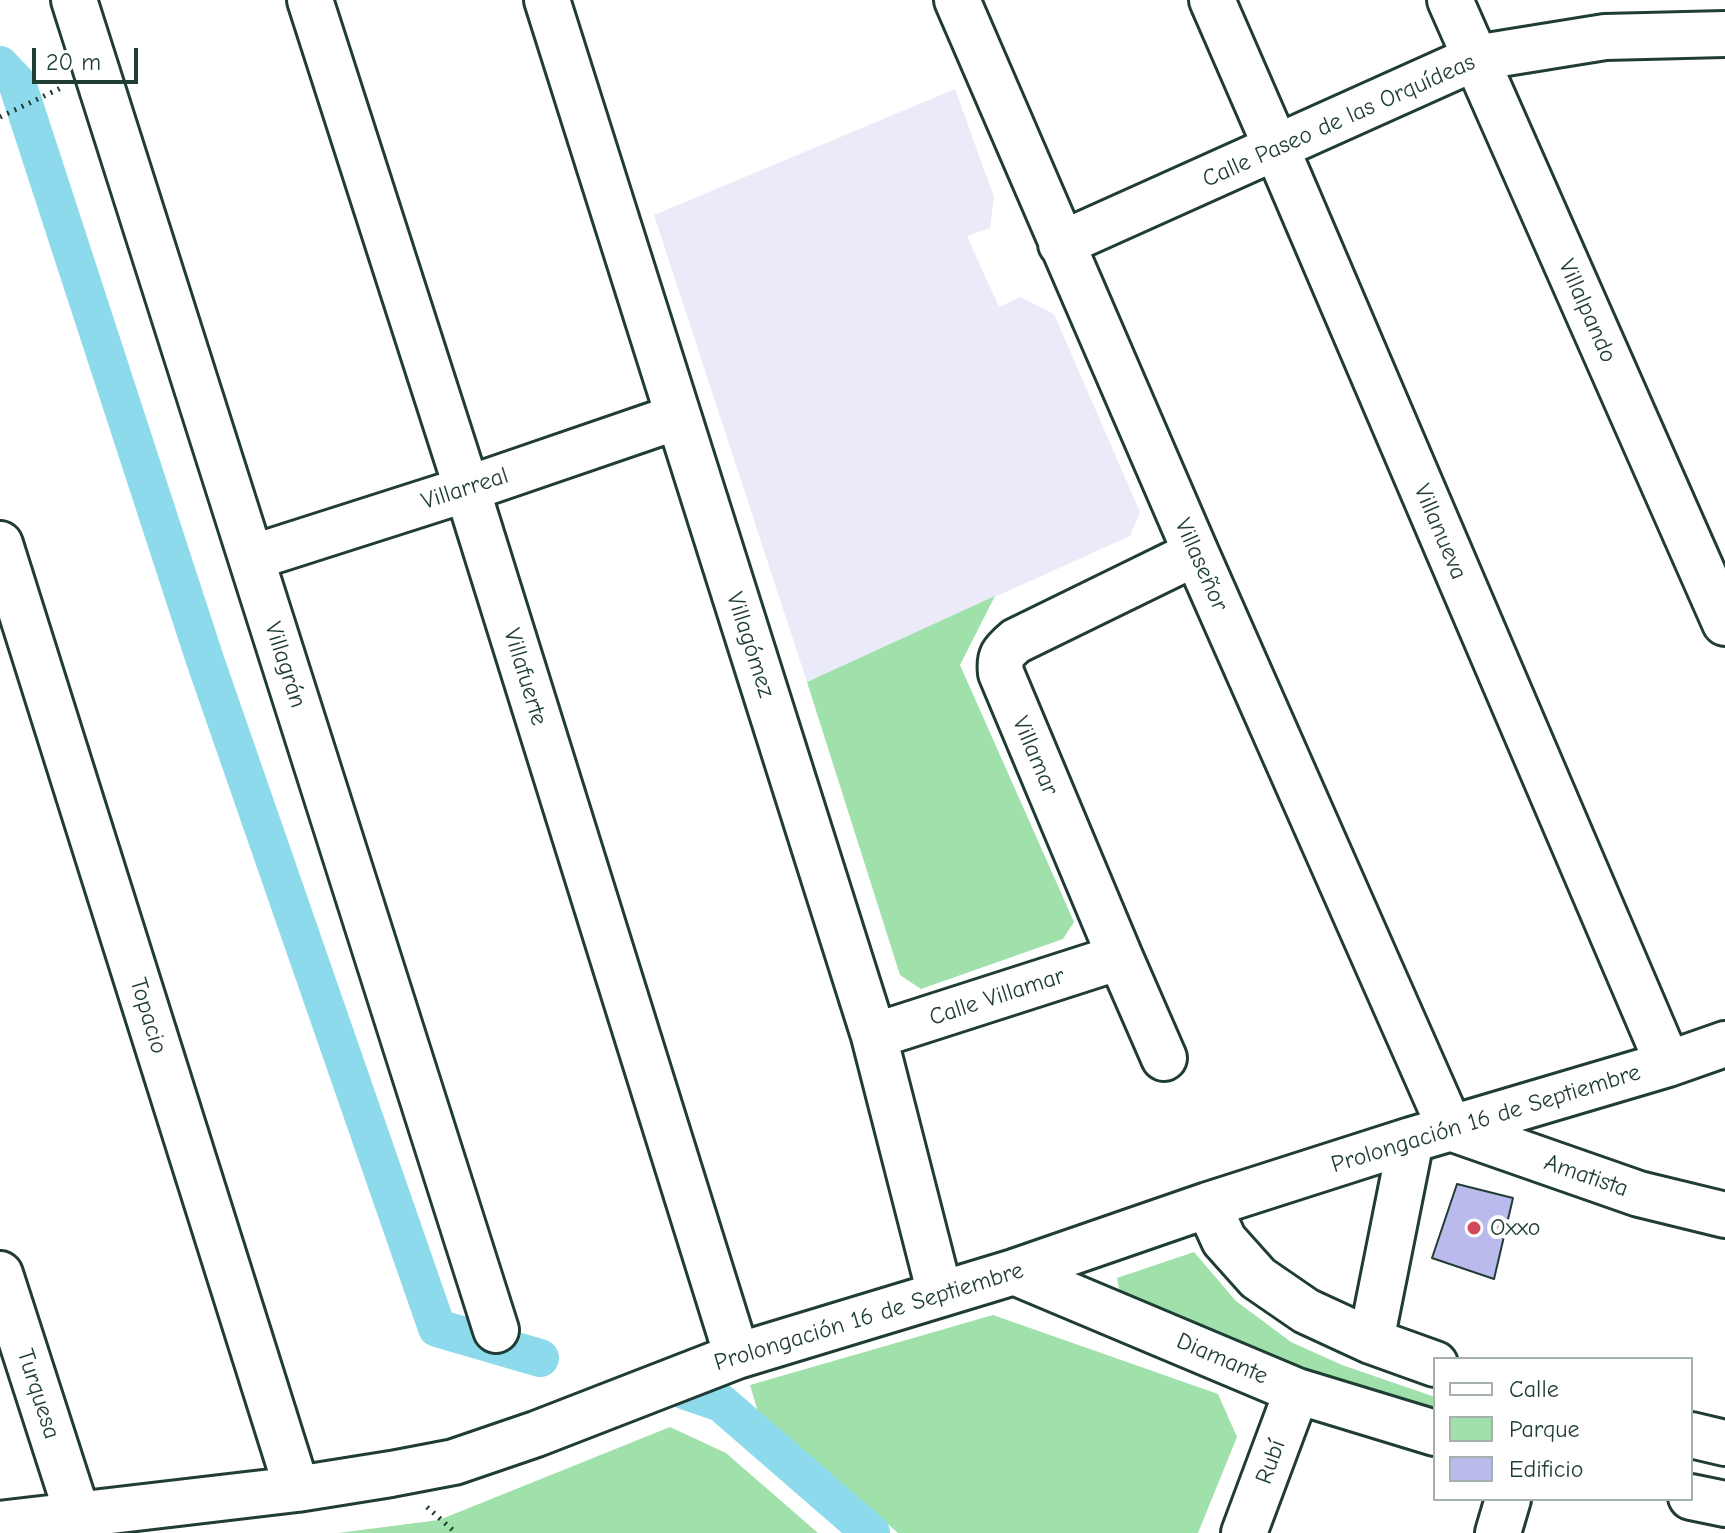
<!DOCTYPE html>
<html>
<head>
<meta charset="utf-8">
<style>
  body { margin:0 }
  #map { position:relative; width:1725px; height:1533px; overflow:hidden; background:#fff; font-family:"Comic Neue",sans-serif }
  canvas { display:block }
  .legend { position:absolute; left:1433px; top:1357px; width:260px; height:144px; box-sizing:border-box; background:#fff; border:2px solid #a5b1ae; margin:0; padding:10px 14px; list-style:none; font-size:24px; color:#1f3d34 }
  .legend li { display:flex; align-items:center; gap:16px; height:40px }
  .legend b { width:40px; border:2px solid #a5b1ae }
  .scale { position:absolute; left:32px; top:48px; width:106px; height:36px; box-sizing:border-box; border:4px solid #1f3d34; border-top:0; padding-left:10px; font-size:24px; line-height:28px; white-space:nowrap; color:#1f3d34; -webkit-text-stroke:6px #fff; paint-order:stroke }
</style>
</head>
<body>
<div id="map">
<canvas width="1725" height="1533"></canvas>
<ul class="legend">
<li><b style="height:10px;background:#fff"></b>Calle</li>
<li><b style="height:22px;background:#a0e1ab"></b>Parque</li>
<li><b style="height:22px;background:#bbbaec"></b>Edificio</li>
</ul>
<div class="scale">20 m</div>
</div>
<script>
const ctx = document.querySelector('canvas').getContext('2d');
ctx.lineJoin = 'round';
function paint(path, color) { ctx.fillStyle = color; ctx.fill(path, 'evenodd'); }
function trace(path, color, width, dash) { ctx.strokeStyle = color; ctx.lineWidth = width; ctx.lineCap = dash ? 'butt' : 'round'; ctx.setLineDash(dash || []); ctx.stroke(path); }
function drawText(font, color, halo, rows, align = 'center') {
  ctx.font = font + ' "Comic Neue",sans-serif'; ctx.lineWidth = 8; ctx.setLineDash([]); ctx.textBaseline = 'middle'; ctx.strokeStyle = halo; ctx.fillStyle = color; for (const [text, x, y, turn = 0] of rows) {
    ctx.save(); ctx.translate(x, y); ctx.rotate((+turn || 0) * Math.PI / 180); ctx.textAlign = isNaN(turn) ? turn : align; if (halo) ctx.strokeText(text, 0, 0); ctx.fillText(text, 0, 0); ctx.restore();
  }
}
paint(new Path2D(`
  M 955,89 L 994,197 L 990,228 L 967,236 L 999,307 L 1020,297 L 1054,314 L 1140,512 L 1130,536 L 807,682 L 654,215 Z`), '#ebeaf9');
paint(new Path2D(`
  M 995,596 L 960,665 L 1074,922 L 1063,939 L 921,989 L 900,975 L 807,682 Z
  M 1194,1252 L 1236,1301 L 1291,1342 L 1342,1365 L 1435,1397 L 1435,1423 L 1122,1303 L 1117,1278 Z
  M 993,1315 L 1218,1394 L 1237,1437 L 1198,1533 L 898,1533 L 758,1412 L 750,1385 Z
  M 670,1427 L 726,1453 L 818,1533 L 338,1533 L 439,1520 Z`), '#a0e1ab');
trace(new Path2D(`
  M 0,65 L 17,83 L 205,660 L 437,1328 L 540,1358
  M 686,1391 L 721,1403 L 871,1533`), '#8cdaeb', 38);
const building = new Path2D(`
  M 1457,1184 L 1513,1198 L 1494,1279 L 1432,1258 Z`);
paint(building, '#bbbaec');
trace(building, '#1f3d34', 2);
const minor = new Path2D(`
  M 74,0 L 496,1330
  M 310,0 L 467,489 L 737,1356
  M 547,0 L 874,1036 L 940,1294
  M 957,0 L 1196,553 L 1450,1128 L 1639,1194 L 1725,1215
  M 1212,0 L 1276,147 L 1668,1064
  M 1450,0 L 1725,623
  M 1061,244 L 1475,58 L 1605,37 L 1725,34
  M 0,544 L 297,1489
  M 251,558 L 467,489 L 677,417
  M 874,1036 L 1120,957
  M 1164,1058 L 1120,957 L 1001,673 C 999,656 1003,652 1016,641 L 1196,553
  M 1208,1205 L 1224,1240 L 1258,1278 L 1306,1311 L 1371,1341 L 1435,1364
  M 1014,1272 L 1297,1391 L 1435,1433
  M 0,1274 L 77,1513
  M 1371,1341 L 1411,1140
  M 1691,1435 L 1725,1443
  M 1691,1497 L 1725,1504
  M 0,1524 L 297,1489 L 391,1474 L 454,1462 L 536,1434 L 737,1356 L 1014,1272 L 1208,1205 L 1411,1140 L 1668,1064 L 1725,1044
  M 1244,1533 L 1297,1391
  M 1498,1533 L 1508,1499`);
trace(minor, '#1f3d34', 50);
trace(new Path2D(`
  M 0,117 L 63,87
  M 427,1507 L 456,1533`), '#1f3d34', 5, [2, 6]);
trace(minor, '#fff', 44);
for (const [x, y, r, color] of [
  [1474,1228,8,"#d1495b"]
]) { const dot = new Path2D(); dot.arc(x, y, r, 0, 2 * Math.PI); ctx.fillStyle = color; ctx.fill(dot); trace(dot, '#fff', 3); }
drawText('24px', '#1f3d34', '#fff', [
  ["Calle Paseo de las Orquídeas",1339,121,-24],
  ["Villalpando",1587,311,66],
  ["Villarreal",465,489,-18],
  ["Villanueva",1440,532,67],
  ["Villaseñor",1201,565,66],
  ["Villagómez",750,645,72],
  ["Villagrán",285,665,72],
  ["Villafuerte",525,677,73],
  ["Villamar",1035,756,67],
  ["Calle Villamar",997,997,-18],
  ["Topacio",148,1016,73],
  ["Prolongación 16 de Septiembre",1486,1119,-17],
  ["Amatista",1586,1176,19],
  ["Prolongación 16 de Septiembre",869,1317,-17],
  ["Diamante",1222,1359,23],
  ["Turquesa",38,1394,72],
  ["Rubí",1271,1462,-70]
]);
drawText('24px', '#1f3d34', '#fff', [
  ["Oxxo",1490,1228]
], 'left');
</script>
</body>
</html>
